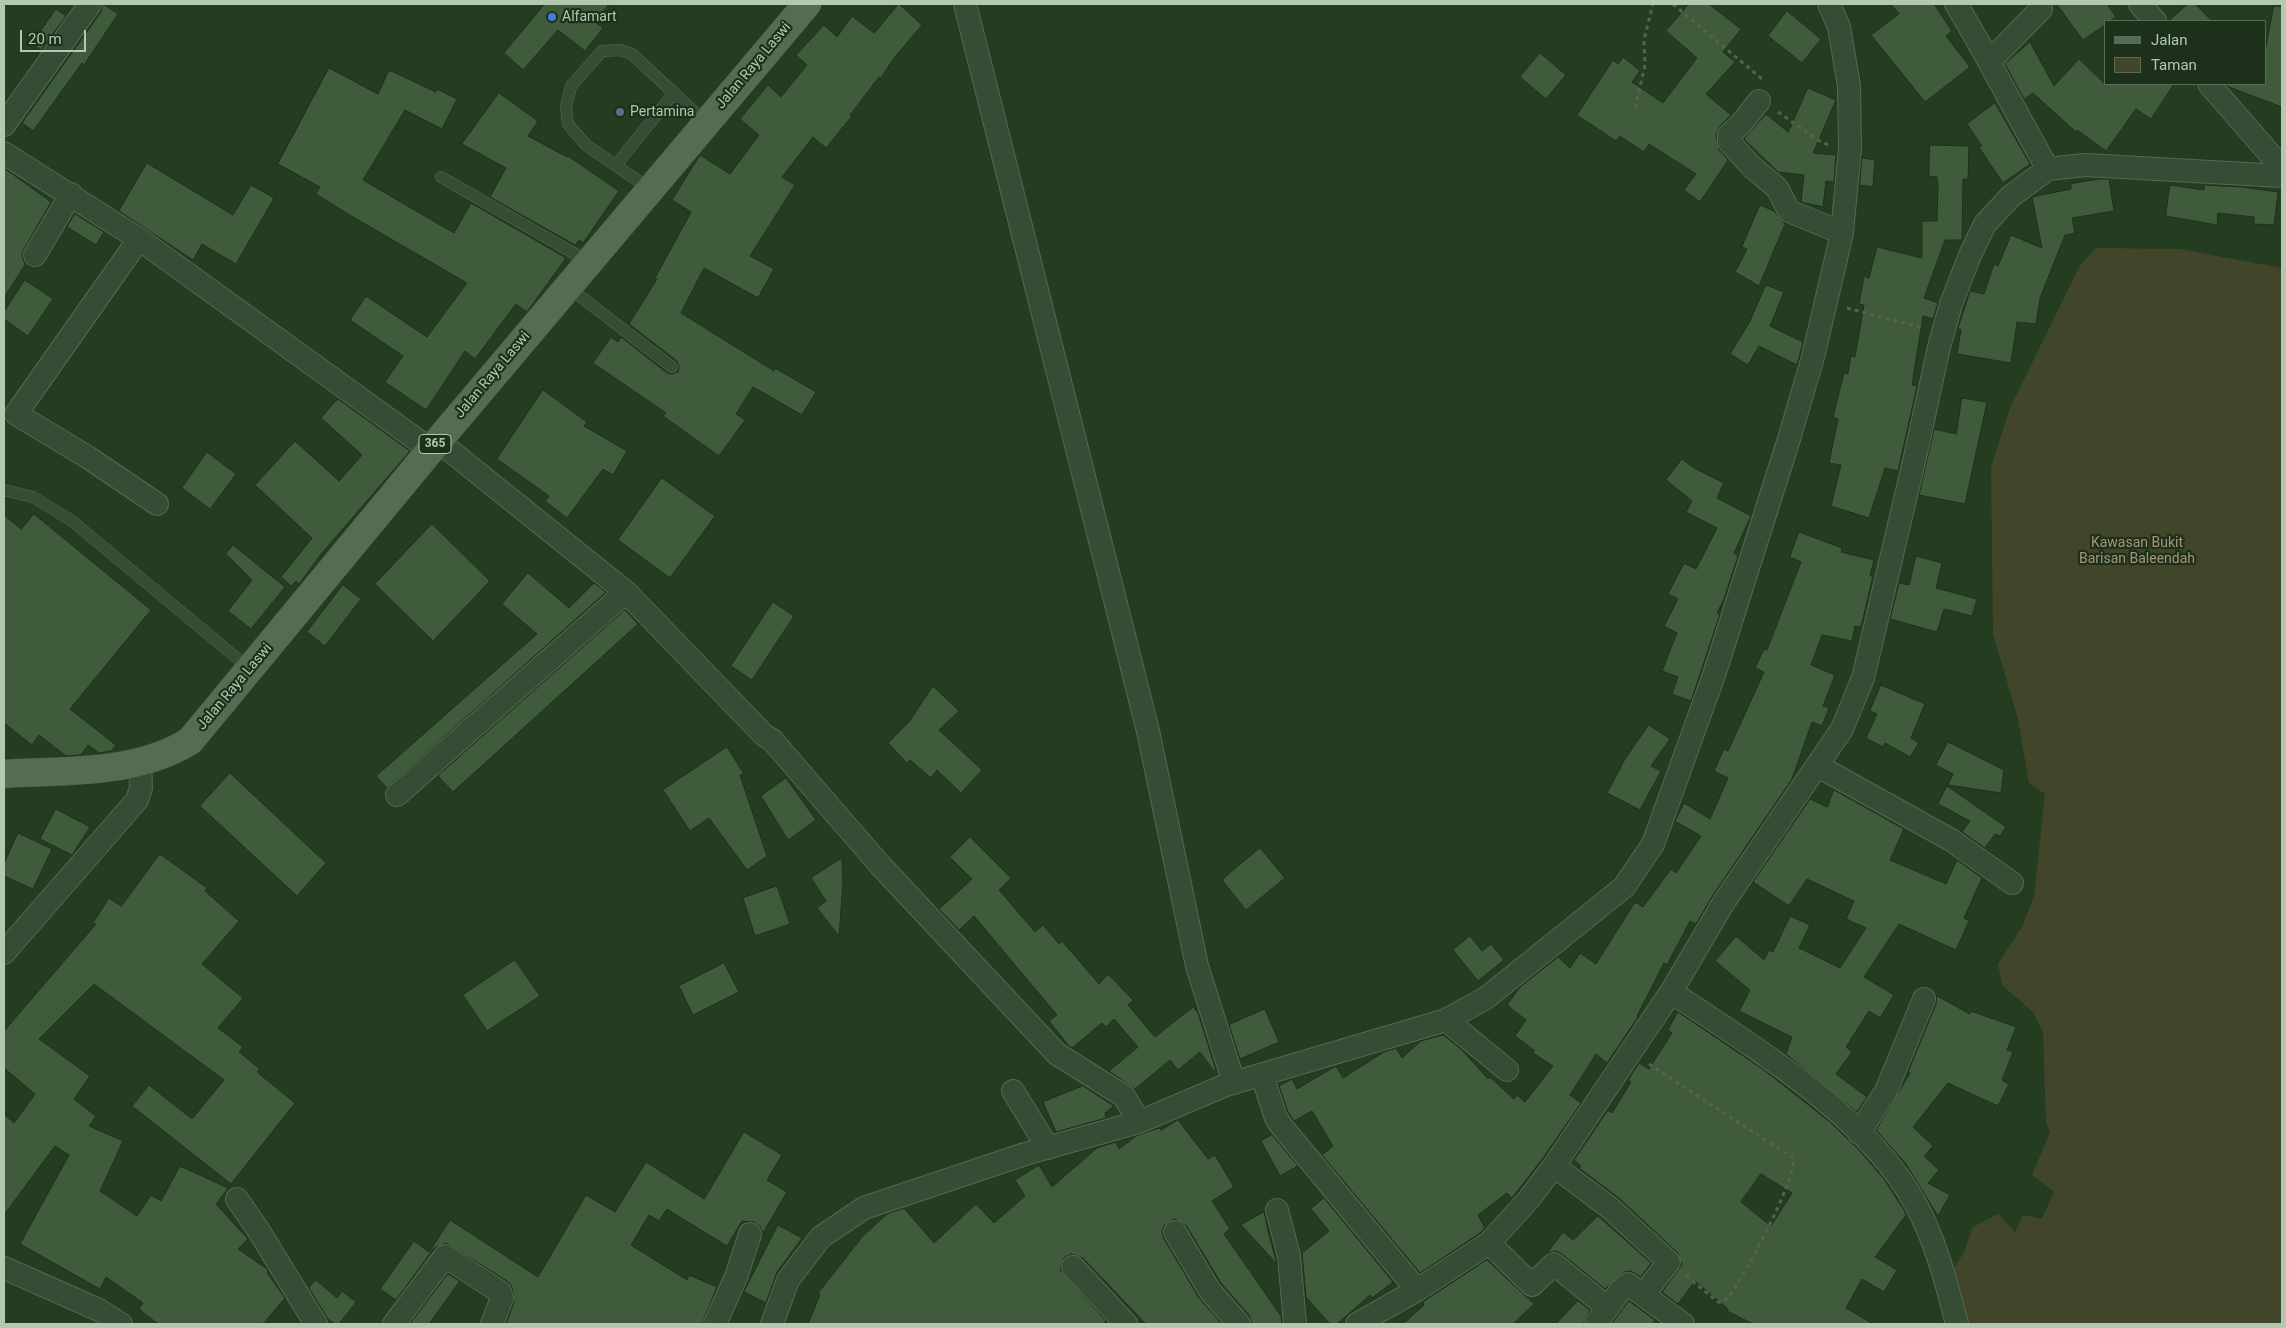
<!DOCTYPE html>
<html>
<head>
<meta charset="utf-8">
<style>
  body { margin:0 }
  #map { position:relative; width:2286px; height:1328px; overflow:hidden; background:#243c20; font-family:Roboto,sans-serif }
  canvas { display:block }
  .frame { position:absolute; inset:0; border:5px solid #b2c8af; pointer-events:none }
  .legend { position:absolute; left:2104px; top:20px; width:162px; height:65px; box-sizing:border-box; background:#1c301a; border:1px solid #586d56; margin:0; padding:6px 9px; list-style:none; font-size:15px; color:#b2c8af }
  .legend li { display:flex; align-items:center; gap:10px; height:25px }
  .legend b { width:25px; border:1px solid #586d56 }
  .scale { position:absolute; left:20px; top:30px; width:66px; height:22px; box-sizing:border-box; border:2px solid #b2c8af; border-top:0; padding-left:6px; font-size:15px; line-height:18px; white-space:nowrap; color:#b2c8af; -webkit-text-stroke:4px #1c301a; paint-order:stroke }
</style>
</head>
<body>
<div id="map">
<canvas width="2286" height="1328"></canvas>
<div class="frame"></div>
<ul class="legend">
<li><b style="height:6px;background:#556c52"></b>Jalan</li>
<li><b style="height:14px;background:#41462b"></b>Taman</li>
</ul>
<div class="scale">20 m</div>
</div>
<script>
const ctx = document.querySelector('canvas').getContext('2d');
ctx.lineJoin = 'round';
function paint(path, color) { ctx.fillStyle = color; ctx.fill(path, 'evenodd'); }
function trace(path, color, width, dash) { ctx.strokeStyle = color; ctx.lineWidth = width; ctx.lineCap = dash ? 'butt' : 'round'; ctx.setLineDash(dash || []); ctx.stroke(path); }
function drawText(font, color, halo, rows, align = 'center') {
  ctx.font = font + ' Roboto,sans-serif'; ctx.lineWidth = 4.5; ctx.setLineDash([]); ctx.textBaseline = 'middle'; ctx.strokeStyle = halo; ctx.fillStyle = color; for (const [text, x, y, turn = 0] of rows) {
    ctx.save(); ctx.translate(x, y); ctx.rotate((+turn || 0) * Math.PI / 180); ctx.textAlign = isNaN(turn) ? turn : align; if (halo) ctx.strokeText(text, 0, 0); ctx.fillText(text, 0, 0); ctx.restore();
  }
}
paint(new Path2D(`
  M 2096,248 L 2180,249 L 2282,268 L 2282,1324 L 1957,1324 L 1943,1285 L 1963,1254 L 1973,1227 L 1998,1214 L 2015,1232 L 2023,1215 L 2042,1219 L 2054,1192 L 2032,1175 L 2050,1132 L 2046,1123 L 2043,1032 L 2033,1012 L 2002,985 L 1998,964 L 2022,927 L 2034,896 L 2045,794 L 2029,783 L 2018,719 L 1993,634 L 1991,467 L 2010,408 L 2080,265 Z`), '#41462b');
const building = new Path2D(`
  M 103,4 L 118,14 L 84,65 L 82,63 L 33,131 L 22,123 L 101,12 Z
  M 545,4 L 609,4 L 595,22 L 603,28 L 585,51 L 558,30 L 523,70 L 504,53 Z
  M 899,4 L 922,25 L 894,58 L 881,78 L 879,77 L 850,115 L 852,116 L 826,148 L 813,137 L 782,177 L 795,185 L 750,256 L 774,269 L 758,298 L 704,268 L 681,313 L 774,371 L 775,368 L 816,392 L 802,415 L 753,387 L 736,414 L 745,420 L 719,456 L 663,416 L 666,413 L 593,363 L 611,337 L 618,342 L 621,337 L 667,373 L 672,374 L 678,372 L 679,368 L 677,361 L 629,324 L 657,279 L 655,278 L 691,212 L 672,200 L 700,155 L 730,174 L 759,135 L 740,119 L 768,85 L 781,97 L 807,65 L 796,55 L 824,25 L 837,37 L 852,16 L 874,33 Z
  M 1689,4 L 1709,4 L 1741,29 L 1723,52 L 1735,62 L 1706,94 L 1731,115 L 1720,126 L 1716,135 L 1719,150 L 1728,160 L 1700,202 L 1684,190 L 1696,174 L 1649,144 L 1644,152 L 1620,136 L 1616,141 L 1577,115 L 1613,60 L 1618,64 L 1623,57 L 1640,71 L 1632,82 L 1663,103 L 1697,58 L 1666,31 Z
  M 1891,4 L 1934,4 L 1952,31 L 1946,36 L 1970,67 L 1925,102 L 1871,35 L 1899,14 Z
  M 2057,4 L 2107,4 L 2116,17 L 2110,21 L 2105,21 L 2105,25 L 2083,40 Z
  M 2188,4 L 2195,4 L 2212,21 L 2169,21 Z
  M 2274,6 L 2282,7 L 2282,107 L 2229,87 L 2226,84 L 2265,84 L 2265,52 Z
  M 56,9 L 66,16 L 41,50 L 32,44 Z
  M 1787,11 L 1821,39 L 1802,63 L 1768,36 Z
  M 2030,42 L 2054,86 L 2079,59 L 2105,84 L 2174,84 L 2151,119 L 2136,109 L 2106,151 L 2077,130 L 2076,132 L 2033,93 L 2024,99 L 2005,64 Z
  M 1540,53 L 1566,75 L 1546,99 L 1520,77 Z
  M 329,68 L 378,94 L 389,70 L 436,92 L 437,89 L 457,99 L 442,129 L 405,110 L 363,180 L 454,233 L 471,203 L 566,258 L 527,312 L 516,304 L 475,359 L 465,351 L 426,410 L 385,382 L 403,356 L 350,320 L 366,296 L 427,337 L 467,283 L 348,214 L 316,194 L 320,187 L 278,164 Z
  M 1808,88 L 1836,100 L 1813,153 L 1836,155 L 1834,182 L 1826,181 L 1823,207 L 1801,202 L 1804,175 L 1778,172 L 1744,139 L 1766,114 L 1788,132 Z
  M 499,93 L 538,121 L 528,136 L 567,157 L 568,156 L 619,191 L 583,243 L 579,240 L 575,245 L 490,197 L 506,168 L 462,144 Z
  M 1995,103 L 2030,164 L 2003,183 L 1978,146 L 1982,146 L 1967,124 Z
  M 1930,145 L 1969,146 L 1968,179 L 1963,179 L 1962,240 L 1945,240 L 1924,298 L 1938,303 L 1933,319 L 1923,316 L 1912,385 L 1917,386 L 1898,471 L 1885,468 L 1869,518 L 1831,506 L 1841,465 L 1829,463 L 1838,419 L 1833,417 L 1844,373 L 1848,374 L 1851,356 L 1855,357 L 1864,305 L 1859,304 L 1864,276 L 1869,278 L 1877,247 L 1922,258 L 1922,221 L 1937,221 L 1938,187 L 1937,177 L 1929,176 Z
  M 1862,158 L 1875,160 L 1873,187 L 1860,185 Z
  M 147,163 L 233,215 L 251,185 L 274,198 L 236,264 L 202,244 L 193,260 L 119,211 Z
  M 4,168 L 51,202 L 24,249 L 22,255 L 25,265 L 4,298 Z
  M 2099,179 L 2109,179 L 2114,211 L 2072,218 L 2075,233 L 2065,235 L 2040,298 L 2036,324 L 2017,322 L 2011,363 L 1957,354 L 1961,330 L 1958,328 L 1970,291 L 1984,294 L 1994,264 L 1998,266 L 2011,235 L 2042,248 L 2032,197 L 2071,189 L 2071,184 Z
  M 2170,185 L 2204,190 L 2204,185 L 2242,187 L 2278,192 L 2274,225 L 2254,224 L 2254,217 L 2218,213 L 2217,225 L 2166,216 Z
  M 1760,205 L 1774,211 L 1785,224 L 1759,286 L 1735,272 L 1747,249 L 1742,247 Z
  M 75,214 L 104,232 L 96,245 L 67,227 Z
  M 25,280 L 53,299 L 28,336 L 4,319 L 4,312 Z
  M 1766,285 L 1784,292 L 1770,326 L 1803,342 L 1797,365 L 1759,346 L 1748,365 L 1730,354 L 1749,323 Z
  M 543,390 L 587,422 L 584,426 L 627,451 L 613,475 L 603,469 L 567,518 L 545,501 L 549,496 L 497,459 Z
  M 1962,398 L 1987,402 L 1965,504 L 1919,495 L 1934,429 L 1956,434 Z
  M 338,399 L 410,451 L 322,553 L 299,584 L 296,581 L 291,586 L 281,577 L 312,538 L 255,485 L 295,441 L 339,481 L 362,455 L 321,418 Z
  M 207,452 L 236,474 L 210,509 L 182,488 Z
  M 1682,459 L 1694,468 L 1724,483 L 1717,498 L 1751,516 L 1734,553 L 1738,556 L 1724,599 L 1717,613 L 1720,614 L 1691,701 L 1672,694 L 1678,677 L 1662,671 L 1677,633 L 1664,626 L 1678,599 L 1668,594 L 1684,563 L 1696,569 L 1717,528 L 1686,512 L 1692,501 L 1666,480 Z
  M 662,478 L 715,516 L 670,578 L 618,540 Z
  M 34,514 L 151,610 L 70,709 L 116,745 L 111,751 L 99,753 L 88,745 L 81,755 L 66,756 L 39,735 L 32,745 L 4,723 L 4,515 L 21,529 Z
  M 432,524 L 490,581 L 433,641 L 375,584 Z
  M 1799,532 L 1842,548 L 1841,552 L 1874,560 L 1870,576 L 1873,576 L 1861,627 L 1855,626 L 1852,641 L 1822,635 L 1811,665 L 1835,675 L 1823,706 L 1829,708 L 1822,726 L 1812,722 L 1792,779 L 1713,895 L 1696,924 L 1690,921 L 1667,965 L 1664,963 L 1637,1016 L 1638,1017 L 1607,1063 L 1596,1054 L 1570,1095 L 1581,1103 L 1543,1158 L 1512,1198 L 1507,1193 L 1478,1215 L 1485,1228 L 1480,1233 L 1420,1273 L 1322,1155 L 1333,1146 L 1312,1111 L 1294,1121 L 1288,1112 L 1279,1086 L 1292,1079 L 1297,1089 L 1336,1066 L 1343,1078 L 1384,1052 L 1396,1048 L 1402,1058 L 1421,1041 L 1443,1035 L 1461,1049 L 1488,1079 L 1490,1077 L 1514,1099 L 1517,1095 L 1525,1102 L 1553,1066 L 1533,1053 L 1534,1050 L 1515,1036 L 1526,1020 L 1507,1005 L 1520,987 L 1558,957 L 1570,968 L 1580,953 L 1596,964 L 1635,902 L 1643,907 L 1671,869 L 1676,873 L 1701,836 L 1675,821 L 1684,803 L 1710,819 L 1728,778 L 1714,771 L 1724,749 L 1728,751 L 1764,672 L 1755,668 L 1764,649 L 1767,650 L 1801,562 L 1790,557 Z
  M 233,545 L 285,587 L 251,629 L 228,611 L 252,580 L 226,554 Z
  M 1916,556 L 1942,563 L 1936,588 L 1977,599 L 1972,616 L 1944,609 L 1937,632 L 1890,619 L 1899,583 L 1909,585 Z
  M 528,573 L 569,608 L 594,583 L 606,592 L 387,788 L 376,776 L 537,634 L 502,604 Z
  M 343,585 L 361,599 L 325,646 L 307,632 Z
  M 773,602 L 794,616 L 752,680 L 731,666 Z
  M 625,610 L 638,624 L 453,792 L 438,776 Z
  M 1881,685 L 1925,704 L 1911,738 L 1919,743 L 1910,757 L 1885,743 L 1883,747 L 1866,738 L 1877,714 L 1870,711 Z
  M 933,686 L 959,711 L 939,730 L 982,770 L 961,793 L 937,770 L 931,778 L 910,760 L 907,763 L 888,743 L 909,722 Z
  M 1649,725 L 1670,739 L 1651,766 L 1661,771 L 1640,810 L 1607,793 L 1625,759 Z
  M 1948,742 L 2004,770 L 2001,793 L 1948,785 L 1953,774 L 1936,765 Z
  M 727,747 L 744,774 L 740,775 L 767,856 L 747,870 L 709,818 L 690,831 L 663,790 Z
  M 230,773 L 326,863 L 297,896 L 200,806 Z
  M 786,778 L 816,820 L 788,840 L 761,796 Z
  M 1947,786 L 2006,827 L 2000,836 L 1995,834 L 1985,848 L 1962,832 L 1970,821 L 1938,804 Z
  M 1834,790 L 1904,829 L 1890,860 L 1946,884 L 1957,860 L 1982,878 L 1964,918 L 1969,921 L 1956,950 L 1899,924 L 1864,977 L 1894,995 L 1880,1018 L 1869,1011 L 1846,1047 L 1852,1052 L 1836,1074 L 1867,1097 L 1857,1112 L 1786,1054 L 1792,1037 L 1739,1011 L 1750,990 L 1715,961 L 1736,936 L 1764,960 L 1769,950 L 1773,952 L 1790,916 L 1810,925 L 1799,948 L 1840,968 L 1866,928 L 1846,919 L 1854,901 L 1807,879 L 1789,906 L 1753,882 L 1810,799 L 1827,807 Z
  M 56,809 L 90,827 L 72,855 L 40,839 Z
  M 18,833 L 52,849 L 33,889 L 4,876 L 4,864 Z
  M 970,837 L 1011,878 L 999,890 L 1035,932 L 1043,925 L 1059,944 L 1062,941 L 1099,984 L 1108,974 L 1133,1000 L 1128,1005 L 1155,1037 L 1193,1007 L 1198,1013 L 1216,1070 L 1214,1071 L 1200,1052 L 1178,1070 L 1170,1060 L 1135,1089 L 1109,1071 L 1138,1047 L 1114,1019 L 1106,1027 L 1102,1023 L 1072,1048 L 1069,1046 L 1049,1021 L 1057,1015 L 974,916 L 959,930 L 939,909 L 972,879 L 950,857 Z
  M 1260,848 L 1285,878 L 1246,910 L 1222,880 Z
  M 160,854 L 207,888 L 205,891 L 239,921 L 202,964 L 243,998 L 218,1028 L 243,1047 L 239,1052 L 260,1069 L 257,1072 L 295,1103 L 231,1184 L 132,1106 L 149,1085 L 192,1119 L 224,1080 L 94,984 L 39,1039 L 90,1076 L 74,1099 L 96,1116 L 89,1126 L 123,1141 L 100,1191 L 137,1216 L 151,1195 L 161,1201 L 180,1166 L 228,1188 L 216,1204 L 248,1239 L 238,1249 L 267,1269 L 268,1274 L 285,1298 L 263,1324 L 158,1324 L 139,1309 L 143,1303 L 106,1277 L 100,1289 L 20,1244 L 69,1155 L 55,1146 L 4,1215 L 4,1114 L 14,1123 L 35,1094 L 4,1068 L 4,1031 L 96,924 L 93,923 L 109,898 L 121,906 Z
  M 842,858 L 843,883 L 839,936 L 817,908 L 826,901 L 811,878 Z
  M 777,886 L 790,924 L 755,936 L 743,898 Z
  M 1470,936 L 1482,951 L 1491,944 L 1504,960 L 1478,981 L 1453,950 Z
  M 515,960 L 540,996 L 487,1031 L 463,995 Z
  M 724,963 L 739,992 L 693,1015 L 679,986 Z
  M 1937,996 L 1970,1014 L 1971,1011 L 2016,1027 L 2007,1050 L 2013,1052 L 2002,1080 L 2009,1084 L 1998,1106 L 1948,1083 L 1913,1127 L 1933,1146 L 1924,1156 L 1939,1170 L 1928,1183 L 1950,1195 L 1938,1216 L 1906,1164 L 1876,1130 L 1910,1073 L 1908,1072 L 1936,1004 Z
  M 1265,1009 L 1279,1042 L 1240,1059 L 1229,1025 Z
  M 1678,1012 L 1764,1070 L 1830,1122 L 1859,1150 L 1884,1179 L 1904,1210 L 1906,1215 L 1875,1257 L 1897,1270 L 1884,1292 L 1862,1279 L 1846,1308 L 1873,1324 L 1753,1324 L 1727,1311 L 1728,1309 L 1695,1281 L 1678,1304 L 1662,1292 L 1682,1265 L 1678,1253 L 1619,1198 L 1579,1168 L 1581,1166 L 1574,1160 L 1608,1110 L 1612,1113 L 1631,1082 L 1628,1080 L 1639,1063 L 1649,1069 L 1672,1033 L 1668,1030 ZM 1761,1174 L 1792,1193 L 1771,1226 L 1741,1202 Z
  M 1083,1086 L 1114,1106 L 1105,1113 L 1106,1118 L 1056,1132 L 1043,1102 Z
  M 1178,1120 L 1208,1159 L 1215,1155 L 1234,1187 L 1212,1201 L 1230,1229 L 1224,1234 L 1281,1316 L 1282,1324 L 1252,1324 L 1249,1315 L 1221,1283 L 1186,1225 L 1175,1219 L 1164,1225 L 1162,1232 L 1164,1239 L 1199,1298 L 1222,1324 L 1146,1324 L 1083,1258 L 1071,1254 L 1064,1258 L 1060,1270 L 1106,1321 L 1103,1324 L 808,1324 L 820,1295 L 818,1293 L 863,1236 L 887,1214 L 904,1208 L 934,1243 L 976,1204 L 994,1223 L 1025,1196 L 1015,1180 L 1039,1165 L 1052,1187 L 1097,1148 L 1116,1142 L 1119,1149 L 1136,1136 L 1159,1128 L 1161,1130 Z
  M 744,1132 L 782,1155 L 767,1180 L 787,1192 L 763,1233 L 760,1226 L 754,1222 L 742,1221 L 727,1246 L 667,1209 L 659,1221 L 649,1215 L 631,1245 L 687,1280 L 689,1275 L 717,1287 L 702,1324 L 506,1324 L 514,1302 L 512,1287 L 507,1281 L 446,1243 L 434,1248 L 396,1300 L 380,1289 L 414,1241 L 429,1252 L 450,1220 L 538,1277 L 586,1195 L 615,1212 L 646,1162 L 704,1199 Z
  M 1272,1135 L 1298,1166 L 1280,1176 L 1261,1141 Z
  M 1324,1198 L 1393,1282 L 1372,1298 L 1370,1295 L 1337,1324 L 1330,1324 L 1306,1297 L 1302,1253 L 1329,1231 L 1311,1209 Z
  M 1264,1212 L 1268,1231 L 1277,1264 L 1241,1225 Z
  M 1598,1216 L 1651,1263 L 1641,1277 L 1631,1271 L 1624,1272 L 1605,1289 L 1562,1254 L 1556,1251 L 1547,1253 L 1563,1232 L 1573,1240 Z
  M 778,1225 L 802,1238 L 777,1272 L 766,1303 L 744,1292 Z
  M 1487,1260 L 1534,1304 L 1513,1324 L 1403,1324 L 1424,1305 L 1423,1302 Z
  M 448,1274 L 460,1281 L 429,1324 L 410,1324 Z
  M 316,1280 L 337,1298 L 342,1291 L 356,1302 L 339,1324 L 335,1324 L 328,1319 L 309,1288 Z
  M 1578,1301 L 1590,1310 L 1583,1324 L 1556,1324 Z
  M 1629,1301 L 1655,1320 L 1652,1324 L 1612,1324 Z`);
paint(building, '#405b3c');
trace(building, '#1e321b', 1);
const lane = new Path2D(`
  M 616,165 L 674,93
  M 441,177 L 589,262
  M 650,189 L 586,145 L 568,124 L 566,107 L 571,86 L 602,51 L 620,50 L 632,54 L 706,123
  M 568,287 L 672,367
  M 4,490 L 33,497 L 72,521 L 250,669`);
const street = new Path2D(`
  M 965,4 L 1148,731 L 1197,966 L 1234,1083
  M 1956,4 C 1989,58 2016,114 2048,169
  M 2140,4 L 2155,21
  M 1990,61 L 2041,9
  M 2209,84 L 2282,168
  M 1759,101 L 1741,124 L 1729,135 L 1729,142 L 1752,167 L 1777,188 L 1789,211 L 1842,233
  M 4,125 L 90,4
  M 4,153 L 139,239 L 431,450
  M 139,239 L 16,414 L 89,458 L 157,504
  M 35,255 L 71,194
  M 438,441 L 626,592 L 764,735 L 772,740 L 880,865 L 1057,1054 L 1124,1096 L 1139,1122
  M 1818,766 L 1951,840 L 2012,883
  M 397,795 L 626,592
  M 4,953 L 137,800 L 141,788 L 140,762
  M 1671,992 C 1751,1045 1869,1117 1915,1203 C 1936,1241 1946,1282 1957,1324
  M 1446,1020 L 1507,1070
  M 1262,1075 L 1276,1118 L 1283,1128 L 1417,1290
  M 1013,1091 L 1048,1148
  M 1859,1133 L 1886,1091 L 1924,999
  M 1554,1166 L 1610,1208 L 1669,1262 L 1643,1295
  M 237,1199 L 257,1228 L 316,1324
  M 1277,1210 L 1289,1256 L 1295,1324
  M 1175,1232 L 1210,1291 L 1239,1324
  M 1489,1243 L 1532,1285 L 1554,1264 L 1608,1308
  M 1073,1267 L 1126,1324
  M 4,1268 L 99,1310 L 121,1324
  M 394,1324 L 445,1256 L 500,1292 L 502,1298 L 492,1324
  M 715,1324 L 736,1277 L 750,1234
  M 772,1324 L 788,1280 L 821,1237 L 864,1208 L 1025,1154 L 1139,1122 L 1226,1085 L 1446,1020 L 1486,998 L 1624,887 L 1653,844 L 1714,675 L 1789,439 L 1813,357 L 1842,233 L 1850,148 L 1849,86 L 1839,27 L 1829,4
  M 1357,1324 L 1417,1290 L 1489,1243 L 1529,1199 L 1554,1166 L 1671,992 L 1724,902 L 1842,729 L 1863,678 L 1915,457 L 1939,347 L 1951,304 L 1970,255 L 1985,224 L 2011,196 L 2048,169 L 2085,165 L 2282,176
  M 1596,1324 L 1620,1291 L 1628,1284 L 1683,1324`);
const primary = new Path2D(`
  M 4,774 C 65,770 136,775 190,741 L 438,441 L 807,4`);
trace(lane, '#556952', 12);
trace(street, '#556952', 24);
trace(primary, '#435840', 29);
trace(new Path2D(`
  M 1673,4 L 1762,79
  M 1635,108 L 1645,65 L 1644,40 L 1653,4
  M 1778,112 L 1821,142 L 1829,145
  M 1847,308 L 1923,328
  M 1649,1064 L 1793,1158 C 1797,1180 1743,1278 1728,1298 L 1722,1302 L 1718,1302 L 1685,1275`), '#576349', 3, [4, 4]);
trace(lane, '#374c34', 11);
trace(street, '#374c34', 22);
trace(primary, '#556c52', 28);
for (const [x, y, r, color] of [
  [552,17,5,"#3f7fe0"],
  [620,112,5,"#5c6f8a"]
]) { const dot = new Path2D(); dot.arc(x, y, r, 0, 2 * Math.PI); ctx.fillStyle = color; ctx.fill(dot); trace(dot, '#1c301a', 2); }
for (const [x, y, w] of [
  [435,444,32]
]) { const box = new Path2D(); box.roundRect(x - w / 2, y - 9.5, w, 19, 4); ctx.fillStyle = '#1c301a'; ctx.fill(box); trace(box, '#b2c8af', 1); }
drawText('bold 12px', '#b2c8af', null, [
  ["365",435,444]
]);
drawText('14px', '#b2c8af', '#1c301a', [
  ["Alfamart",562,17],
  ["Pertamina",630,112]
], 'left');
drawText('14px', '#b2c8af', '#1c301a', [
  ["Jalan Raya Laswi",754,66,-50],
  ["Jalan Raya Laswi",493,375,-50],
  ["Jalan Raya Laswi",235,687,-50]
]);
drawText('14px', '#a9937b', '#1c301a', [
  ["Kawasan Bukit",2137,543],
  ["Barisan Baleendah",2137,559]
]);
</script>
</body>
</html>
